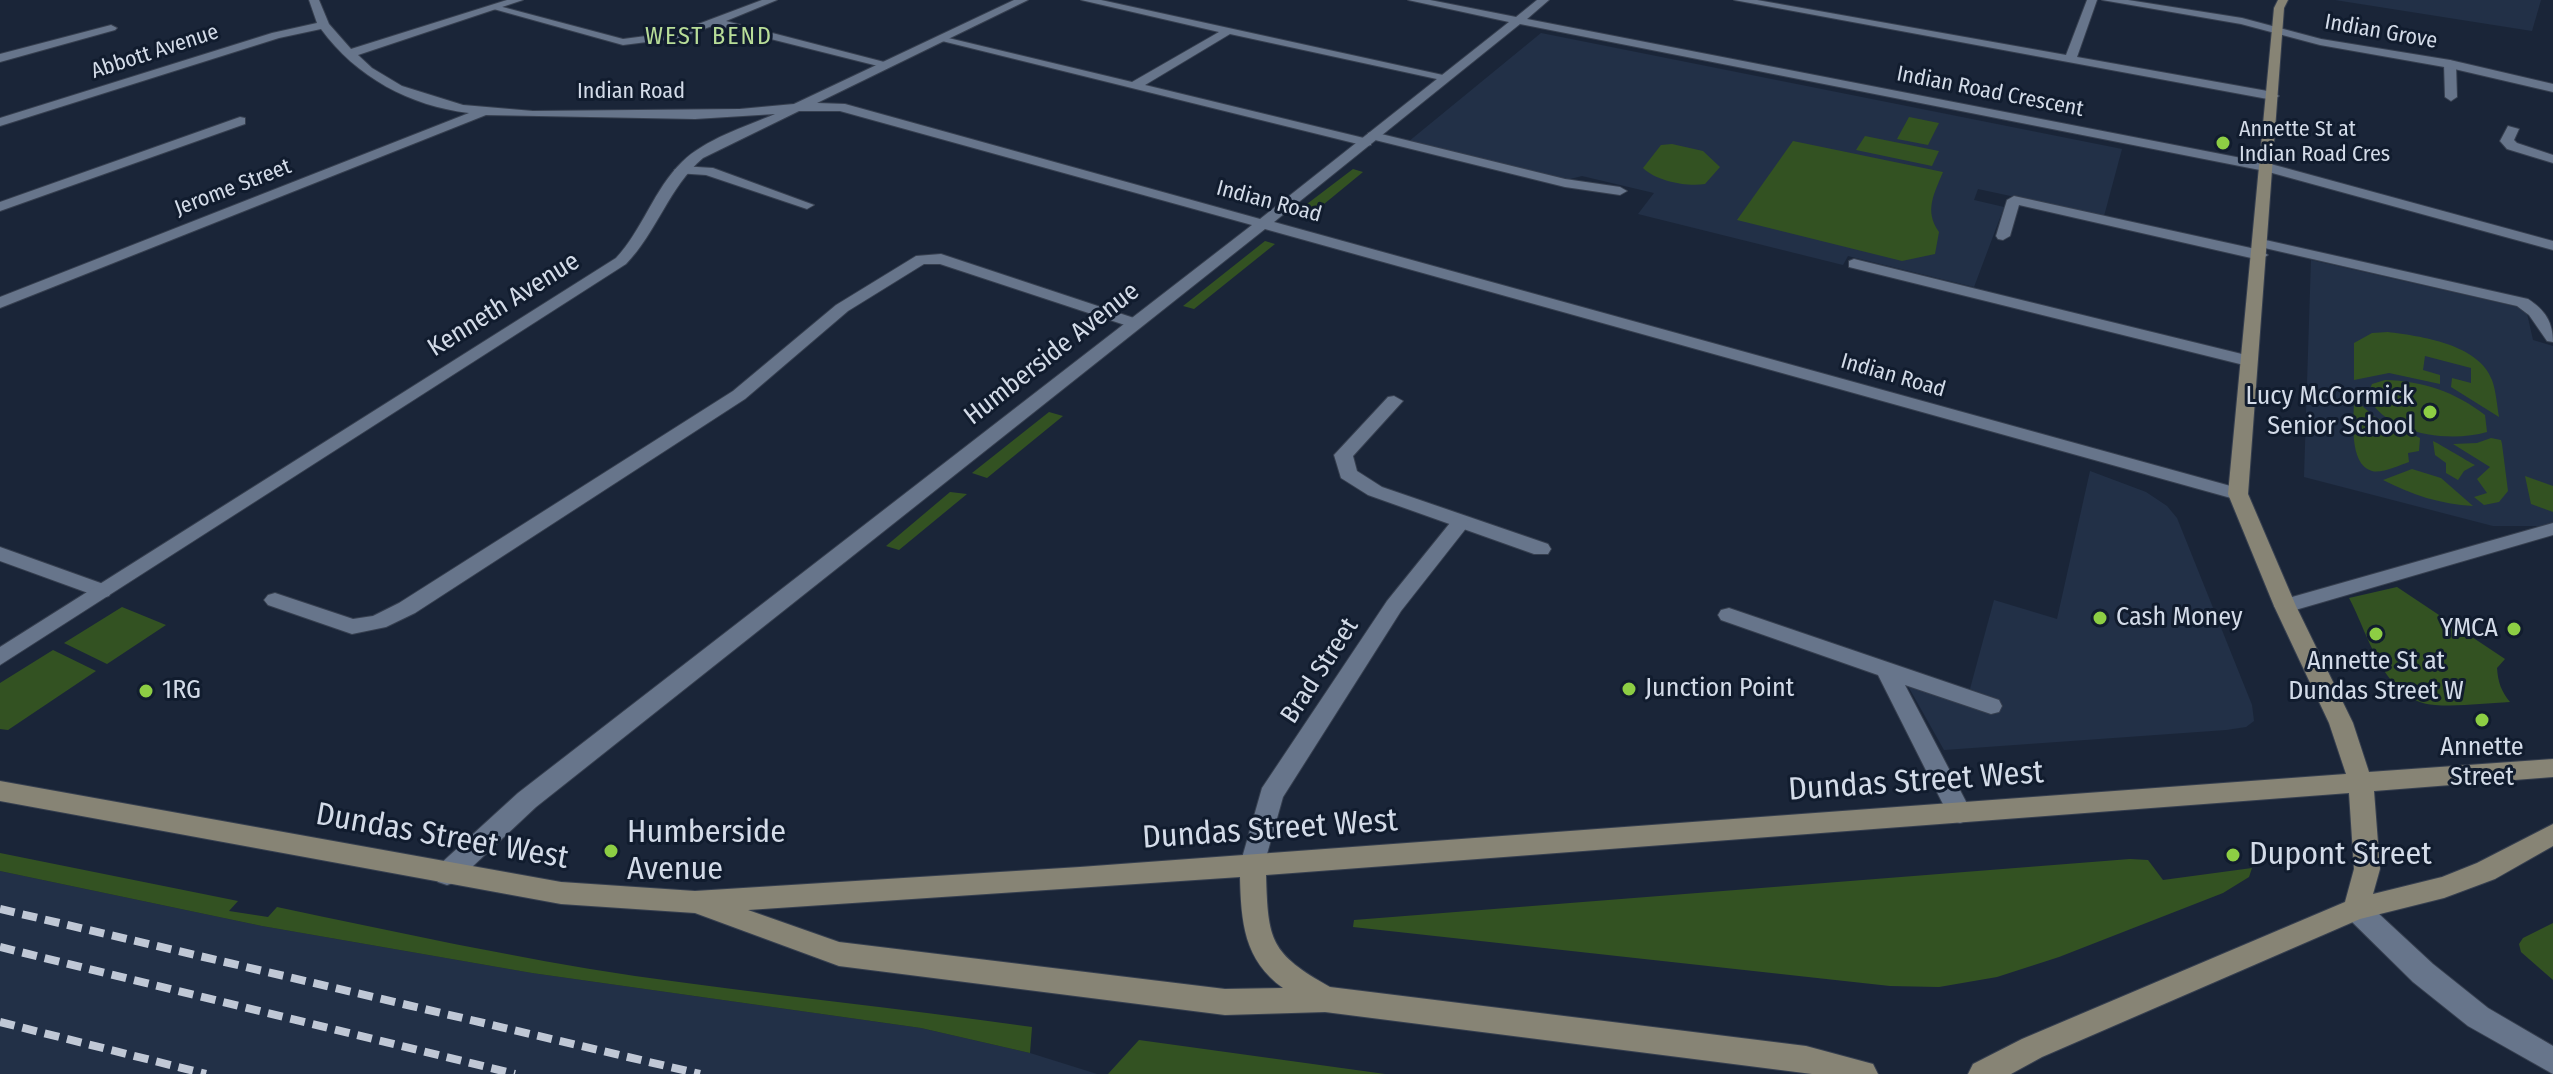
<!DOCTYPE html>
<html>
<head>
<meta charset="utf-8">
<style>
  body { margin:0 }
  canvas { display:block; background:#1a2538 }
</style>
</head>
<body>
<canvas width="2553" height="1074"></canvas>
<script>
const ctx = document.querySelector('canvas').getContext('2d');
ctx.lineJoin = 'round';
function paint(path, color) { ctx.fillStyle = color; ctx.fill(path, 'evenodd'); }
function trace(path, color, width, dash) { ctx.strokeStyle = color; ctx.lineWidth = width; ctx.lineCap = dash ? 'butt' : 'round'; ctx.setLineDash(dash || []); ctx.stroke(path); }
function drawText(font, color, halo, rows, align = 'center') {
  ctx.font = font + ' "Fira Sans Condensed",sans-serif'; ctx.lineWidth = 6; ctx.setLineDash([]); ctx.textBaseline = 'middle'; ctx.strokeStyle = halo; ctx.fillStyle = color; for (const [text, x, y, turn = 0] of rows) {
    ctx.save(); ctx.translate(x, y); ctx.rotate((+turn || 0) * Math.PI / 180); ctx.textAlign = isNaN(turn) ? turn : align; if (halo) ctx.strokeText(text, 0, 0); ctx.fillText(text, 0, 0); ctx.restore();
  }
}
paint(new Path2D(`
  M 2335,0 L 2541,0 L 2532,31 Z
  M 1541,33 L 2122,149 L 2104,216 L 1978,189 L 1974,200 L 2004,207 L 1974,287 L 1848,256 L 1843,265 L 1638,214 L 1654,193 L 1582,176 L 1566,180 L 1408,142 Z
  M 2311,260 L 2526,309 L 2533,340 L 2553,346 L 2553,526 L 2493,526 L 2304,477 Z
  M 2090,471 L 2146,492 L 2167,506 L 2177,518 L 2252,705 L 2254,721 L 2246,727 L 2226,730 L 1944,750 L 1908,686 L 1993,714 L 1995,698 L 1970,689 L 1994,600 L 2057,619 Z
  M 0,871 L 262,926 L 532,973 L 921,1028 L 1030,1053 L 1097,1074 L 0,1074 Z`), '#223047');
paint(new Path2D(`
  M 1909,117 L 1939,123 L 1928,145 L 1897,139 Z
  M 1865,136 L 1939,151 L 1932,166 L 1856,150 Z
  M 1793,141 L 1943,172 C 1934,194 1924,211 1939,232 L 1935,254 L 1902,261 L 1737,220 Z
  M 1672,144 L 1703,151 L 1720,167 L 1705,184 C 1687,187 1656,181 1643,168 L 1661,145 Z
  M 1353,169 L 1363,172 L 1307,218 L 1299,215 L 1303,207 Z
  M 1265,241 L 1275,244 L 1194,309 L 1183,306 Z
  M 2388,332 C 2420,336 2479,344 2492,380 C 2496,391 2497,405 2499,417 L 2451,387 L 2452,378 L 2471,383 L 2471,368 L 2425,356 L 2423,370 L 2440,375 L 2440,384 L 2389,373 L 2354,380 L 2354,343 L 2372,333 Z
  M 2385,380 C 2424,381 2455,392 2485,415 L 2487,432 C 2449,443 2388,435 2367,396 L 2372,384 Z
  M 2354,399 L 2375,417 L 2420,438 L 2419,451 L 2408,453 L 2409,462 C 2400,465 2381,474 2372,471 C 2348,464 2354,418 2354,399 Z
  M 1049,412 L 1063,416 L 987,478 L 972,473 Z
  M 2491,438 L 2501,440 L 2502,444 L 2508,491 L 2499,502 L 2484,505 L 2474,497 L 2487,493 L 2477,479 L 2490,467 L 2453,444 L 2477,443 Z
  M 2433,441 C 2436,442 2469,462 2475,465 L 2464,471 L 2458,480 L 2446,473 L 2446,463 L 2435,455 Z
  M 2412,469 L 2441,478 L 2473,506 C 2440,504 2412,495 2383,480 Z
  M 2525,476 L 2553,486 L 2553,512 L 2531,504 Z
  M 950,492 L 967,494 L 899,550 L 886,546 Z
  M 2397,587 L 2505,659 L 2497,668 C 2498,682 2501,691 2510,702 C 2485,703 2459,707 2435,705 C 2384,702 2369,635 2349,598 Z
  M 122,607 L 166,625 L 107,664 L 64,643 Z
  M 53,650 L 96,671 L 8,730 L 0,729 L 0,683 Z
  M 0,853 L 238,901 L 229,911 L 268,917 L 277,907 C 396,932 515,958 635,976 C 767,995 900,1008 1032,1027 L 1030,1053 L 921,1028 L 532,973 L 262,926 L 0,871 Z
  M 2130,859 L 2148,860 L 2163,880 L 2252,868 L 2249,877 L 2223,893 L 2059,957 L 1997,977 L 1939,987 L 1890,986 L 1353,927 L 1354,920 Z
  M 2553,923 L 2553,980 L 2521,952 L 2519,944 L 2523,938 Z
  M 1139,1040 L 1385,1074 L 1108,1074 Z`), '#335222');
const lane = new Path2D(`
  M 762,0 L 777,0 L 726,21 L 892,64 L 886,68 L 715,25 L 679,38 L 623,45 L 490,8 L 495,5 L 623,39 L 677,32 Z
  M 1081,0 L 1101,0 L 1452,77 L 1446,81 L 1230,34 L 1145,85 L 1368,139 L 1368,133 L 1373,132 L 1565,179 L 1620,187 L 1627,191 L 1620,195 L 1565,187 L 1371,139 L 1371,145 L 1366,146 L 934,39 L 940,36 L 1132,82 L 1219,32 Z
  M 1734,0 L 1757,0 L 2066,55 L 2087,0 L 2097,0 L 2077,57 L 2273,92 L 2279,96 L 2273,100 Z
  M 111,25 L 117,28 L 115,30 L 0,62 L 0,54 Z
  M 2450,60 L 2456,64 L 2457,97 L 2451,101 L 2445,97 L 2444,64 Z
  M 240,117 L 245,118 L 245,124 L 0,211 L 0,202 Z
  M 2508,126 L 2519,129 L 2514,140 L 2517,143 L 2553,155 L 2553,163 L 2507,149 L 2500,141 Z
  M 681,166 L 713,168 L 814,205 L 807,209 L 706,175 L 676,173 L 674,170 Z
  M 2014,196 L 2260,250 L 2268,255 L 2260,260 L 2019,205 L 2010,236 L 2003,240 L 1998,239 L 1996,236 L 2007,200 Z
  M 2261,239 L 2528,299 C 2545,310 2553,322 2553,342 L 2547,341 L 2529,315 L 2517,306 L 2256,246 L 2256,240 Z
  M 941,254 L 1140,320 L 1142,323 L 1134,328 L 1128,326 L 940,264 L 924,264 L 848,311 L 745,399 L 415,613 L 386,627 L 352,634 L 268,605 L 264,600 L 268,595 L 275,593 L 353,619 L 373,616 L 399,603 L 733,391 L 836,305 L 916,256 Z
  M 1854,259 L 2254,357 L 2256,361 L 2248,366 L 1849,267 L 1849,261 Z
  M 1394,396 L 1403,401 L 1353,456 L 1357,471 L 1382,487 L 1548,544 L 1551,549 L 1548,554 L 1534,554 L 1368,495 L 1341,478 L 1334,455 L 1388,397 Z
  M 2553,523 L 2553,535 L 2285,613 L 2278,611 L 2274,606 L 2278,601 Z
  M 0,547 L 109,586 L 112,591 L 109,596 L 102,598 L 0,561 Z
  M 1729,608 L 1999,700 L 2002,706 L 1999,712 L 1991,714 L 1905,685 L 1972,813 L 1969,820 L 1960,823 L 1951,820 L 1878,675 L 1721,620 L 1718,615 L 1721,610 Z`);
const street = new Path2D(`
  M 309,0 L 319,0 L 329,24 L 351,49 L 507,0 L 523,0 L 358,55 L 372,68 L 402,86 L 463,105 L 533,111 L 740,109 L 794,104 L 1014,0 L 1028,0 L 817,103 L 845,104 L 1260,219 L 1509,22 L 1408,0 L 1430,0 L 1516,17 L 1537,0 L 1549,0 L 1527,19 L 2267,163 L 2553,241 L 2553,250 L 2265,171 L 1520,24 L 1274,222 L 2245,490 L 2248,494 L 2238,500 L 2231,498 L 1265,229 L 536,807 L 456,882 L 447,885 L 438,882 L 434,874 L 438,866 L 518,793 L 1252,225 L 840,111 L 799,111 L 703,158 C 669,187 657,232 626,264 L 0,665 L 0,647 L 616,258 C 643,229 654,189 682,162 C 705,139 745,127 775,114 L 695,119 L 486,115 L 0,308 L 0,297 L 469,113 C 410,106 356,77 321,29 L 279,38 L 0,126 L 0,118 L 272,33 L 317,23 Z
  M 2102,0 L 2128,0 L 2242,18 L 2321,39 L 2450,60 L 2553,84 L 2553,92 L 2450,68 L 2320,45 L 2241,24 Z
  M 1461,516 L 1471,522 L 1401,611 L 1283,797 L 1262,872 L 1253,876 L 1244,872 L 1240,865 L 1262,788 L 1387,601 L 1454,518 Z
  M 2356,898 L 2365,901 L 2433,964 L 2488,1008 L 2553,1046 L 2553,1074 L 2468,1026 L 2413,982 L 2347,917 L 2343,909 L 2347,901 Z`);
const secondary = new Path2D(`
  M 2278,0 L 2288,0 L 2284,8 L 2248,494 L 2296,606 L 2353,723 L 2369,772 L 2553,759 L 2553,777 L 2374,791 L 2380,869 L 2373,894 L 2442,877 L 2477,863 L 2553,824 L 2553,846 L 2495,879 L 2444,898 L 2360,919 L 2042,1057 L 2011,1074 L 1968,1074 L 1973,1064 L 2022,1039 L 2345,902 L 2354,869 L 2349,793 L 1266,875 C 1268,941 1270,953 1330,987 L 1806,1046 L 1873,1064 L 1878,1074 L 1812,1074 L 1325,1012 L 1225,1015 L 839,966 L 695,913 L 561,904 L 0,801 L 0,781 L 561,882 L 695,891 L 1080,867 L 2346,774 L 2329,723 L 2274,606 L 2228,494 L 2274,8 ZM 1240,877 C 1241,922 1244,960 1283,988 L 1225,989 L 839,942 L 748,910 Z`);
trace(lane, '#363f4f', 2);
trace(street, '#363f4f', 2);
trace(secondary, '#363f4f', 2);
paint(lane, '#67758b');
paint(street, '#67758b');
paint(secondary, '#878475');
trace(new Path2D(`
  M 0,909 L 700,1074
  M 0,947 L 515,1074
  M 0,1022 L 206,1074`), '#c0c8d6', 8, [15, 8]);
for (const [x, y, r, color] of [
  [2223,143,8,"#8dce44"],
  [2430,412,8,"#8dce44"],
  [2100,618,8,"#8dce44"],
  [2514,629,8,"#8dce44"],
  [2376,634,8,"#8dce44"],
  [1629,689,8,"#8dce44"],
  [146,691,8,"#8dce44"],
  [2482,720,8,"#8dce44"],
  [611,851,8,"#8dce44"],
  [2233,855,8,"#8dce44"]
]) { const dot = new Path2D(); dot.arc(x, y, r, 0, 2 * Math.PI); ctx.fillStyle = color; ctx.fill(dot); trace(dot, '#111c2e', 3); }
drawText('22px', '#d3dbe8', '#111c2e', [
  ["Indian Grove",2381,32,10],
  ["Abbott Avenue",155,52,-18],
  ["Indian Road",631,92],
  ["Indian Road Crescent",1990,92,11],
  ["Jerome Street",233,188,-21],
  ["Indian Road",1269,202,15],
  ["Indian Road",1893,376,16]
]);
drawText('22px', '#d3dbe8', '#111c2e', [
  ["Annette St at",2239,130],
  ["Indian Road Cres",2239,155]
], 'left');
ctx.letterSpacing = '2px';
drawText('24px', '#b8dd98', '#111c2e', [
  ["WEST BEND",709,37]
]);
ctx.letterSpacing = '0px';
drawText('26px', '#d3dbe8', '#111c2e', [
  ["Kenneth Avenue",504,305,-32],
  ["Humberside Avenue",1052,354,-38],
  ["Brad Street",1320,671,-57]
]);
drawText('26px', '#d3dbe8', '#111c2e', [
  ["Lucy McCormick",2414,397,"right"],
  ["Senior School",2414,427,"right"],
  ["Cash Money",2116,618],
  ["YMCA",2498,629,"right"],
  ["Annette St at",2376,662,"center"],
  ["Dundas Street W",2376,692,"center"],
  ["Junction Point",1645,689],
  ["1RG",162,691],
  ["Annette",2482,748,"center"],
  ["Street",2482,778,"center"]
], 'left');
drawText('32px', '#d3dbe8', '#111c2e', [
  ["Dundas Street West",1916,782,-4],
  ["Dundas Street West",1270,830,-4],
  ["Dundas Street West",442,837,10]
]);
drawText('32px', '#d3dbe8', '#111c2e', [
  ["Humberside",627,833],
  ["Avenue",627,870],
  ["Dupont Street",2249,855]
], 'left');
</script>
</body>
</html>
